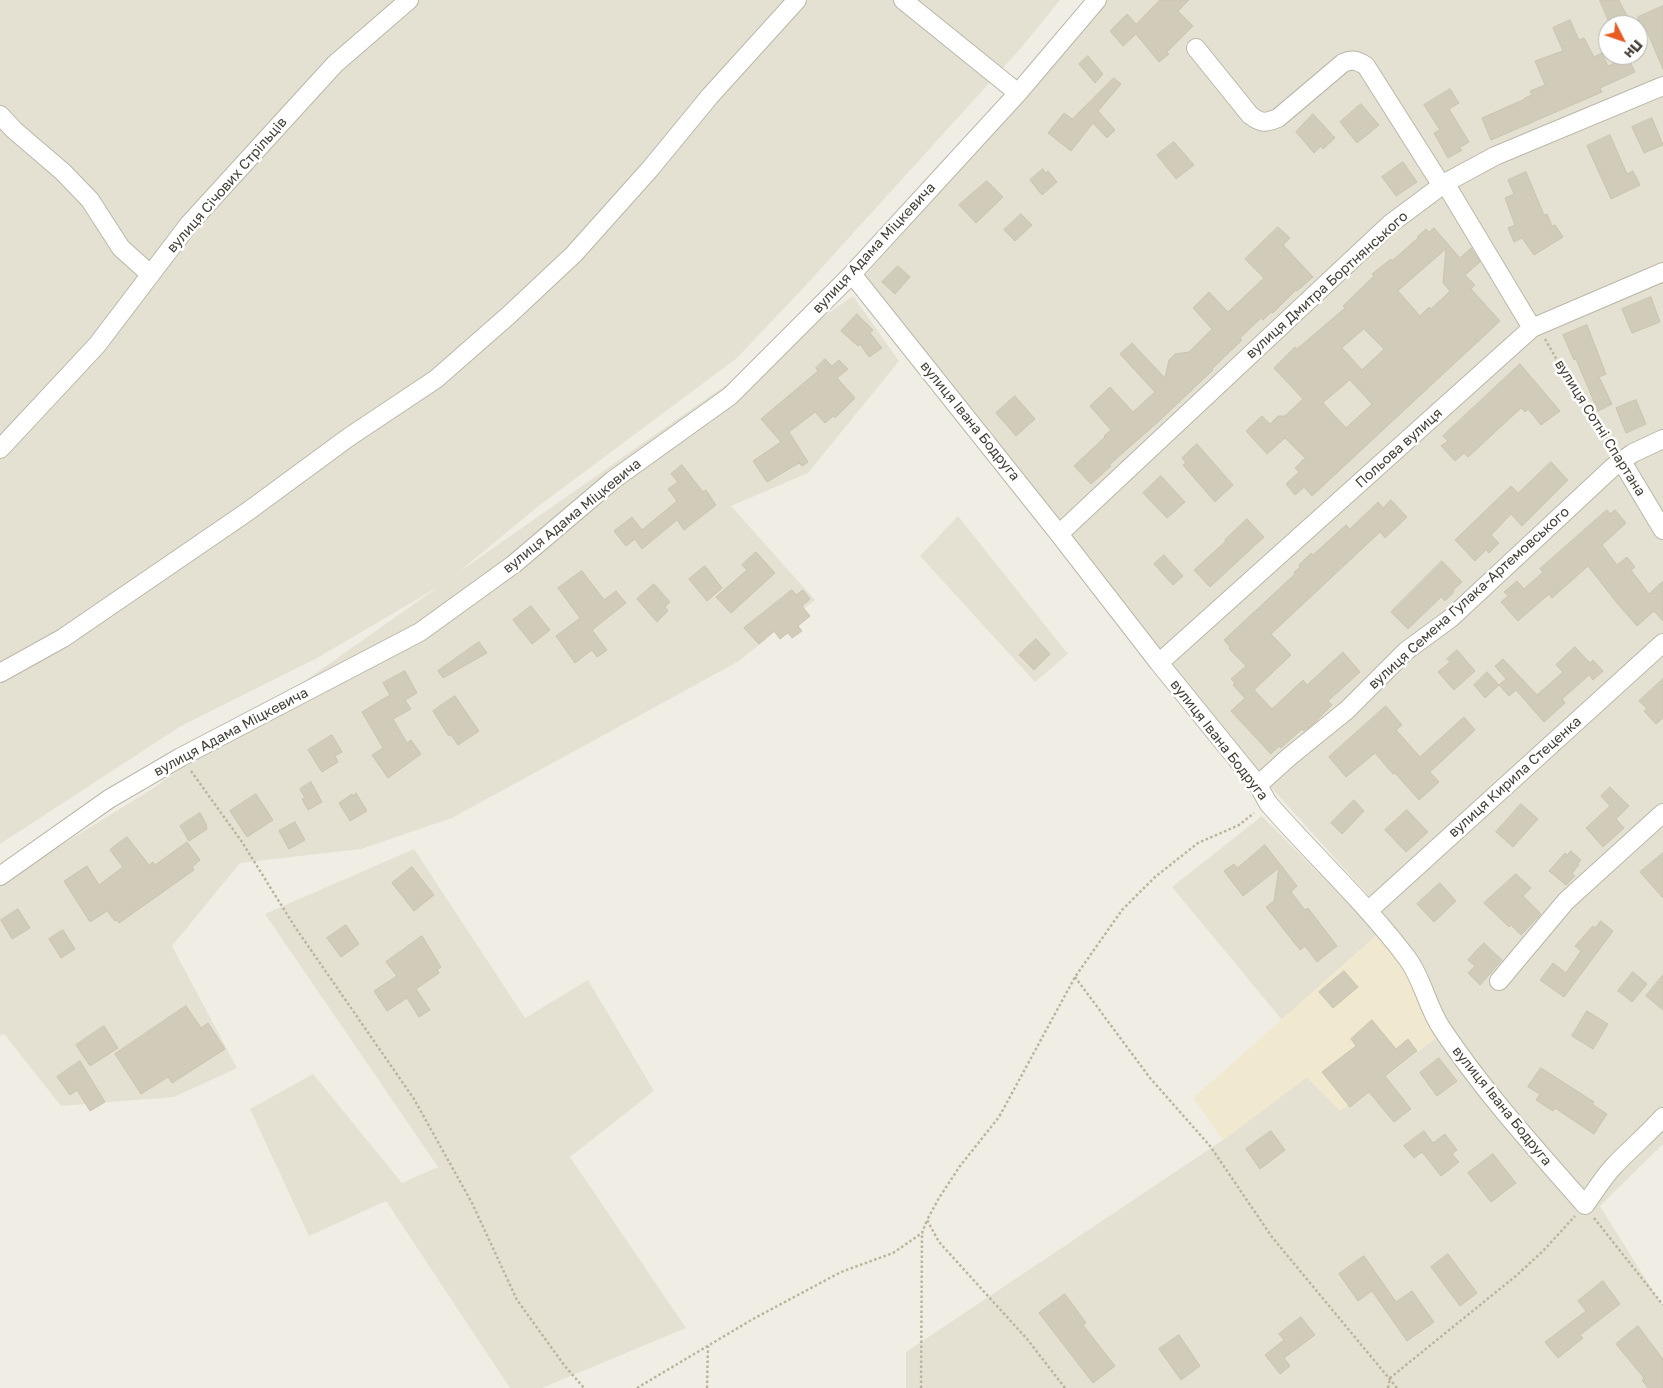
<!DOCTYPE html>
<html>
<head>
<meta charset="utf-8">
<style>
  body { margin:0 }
  #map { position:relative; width:1663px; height:1388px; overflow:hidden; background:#f0eee4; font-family:"Golos Text",sans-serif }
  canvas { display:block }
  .north { position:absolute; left:1598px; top:15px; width:50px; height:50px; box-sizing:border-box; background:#fff; border:1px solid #b3b2ae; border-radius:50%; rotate:131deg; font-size:14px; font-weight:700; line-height:20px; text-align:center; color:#423e35 }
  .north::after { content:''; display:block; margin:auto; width:18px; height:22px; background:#e85b23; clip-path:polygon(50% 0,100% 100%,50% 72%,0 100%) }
</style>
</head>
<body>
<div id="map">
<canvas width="1663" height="1388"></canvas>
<div class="north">Пн</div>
</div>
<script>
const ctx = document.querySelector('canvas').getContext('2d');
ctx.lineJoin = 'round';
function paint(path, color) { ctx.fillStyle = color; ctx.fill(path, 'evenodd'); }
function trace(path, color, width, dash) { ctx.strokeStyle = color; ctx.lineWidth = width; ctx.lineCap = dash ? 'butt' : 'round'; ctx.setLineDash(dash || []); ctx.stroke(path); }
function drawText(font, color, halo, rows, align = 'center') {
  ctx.font = font + ' "Golos Text",sans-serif'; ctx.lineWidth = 5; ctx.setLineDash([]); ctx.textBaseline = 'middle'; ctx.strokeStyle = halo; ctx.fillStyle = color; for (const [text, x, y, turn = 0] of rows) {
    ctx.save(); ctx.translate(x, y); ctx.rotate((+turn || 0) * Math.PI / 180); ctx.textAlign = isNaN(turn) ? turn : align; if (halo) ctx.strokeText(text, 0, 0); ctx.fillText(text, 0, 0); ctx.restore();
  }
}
paint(new Path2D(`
  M 0,0 L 1060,0 L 1021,48 L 807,284 L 737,358 L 536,508 L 459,572 L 853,296 L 899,361 L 808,473 L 731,506 L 815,600 L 739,661 L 452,818 L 361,849 L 240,863 L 172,946 L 237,1068 L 174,1097 L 61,1106 L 4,1034 L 0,1036 L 0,883 L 152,789 L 438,587 L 317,658 L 181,726 L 0,844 Z
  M 1103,0 L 1663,0 L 1663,1144 L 1600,1206 L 1663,1307 L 1663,1388 L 906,1388 L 906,1352 L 1223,1140 L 1307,1077 L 1340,1110 L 1436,1038 L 1532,1136 L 1449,1027 L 1380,908 L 1222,733 L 862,279 L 1020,103 ZM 1608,25 L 1638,25 L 1638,55 L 1608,55 Z
  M 958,516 L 1068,654 L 1035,682 L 920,556 Z
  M 1262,816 L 1378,934 L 1282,1020 L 1172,887 Z
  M 414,849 L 525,1018 L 588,980 L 654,1091 L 570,1157 L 686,1328 L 542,1388 L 510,1388 L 386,1201 L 309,1236 L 250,1109 L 313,1074 L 402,1183 L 438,1167 L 265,914 Z`), '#e4e1d3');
paint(new Path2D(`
  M 1378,934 L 1405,968 L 1436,1038 L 1340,1111 L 1307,1077 L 1223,1140 L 1193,1098 Z`), '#f1e8d0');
const building = new Path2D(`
  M 1160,0 L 1189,0 L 1178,11 L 1193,26 L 1167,52 L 1169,54 L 1159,62 L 1136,34 L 1123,46 L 1110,31 L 1127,14 L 1136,24 Z
  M 1600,0 L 1619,0 L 1627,16 L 1610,24 Z
  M 1663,6 L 1663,69 L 1646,29 L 1638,32 L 1638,17 Z
  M 1570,20 L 1579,40 L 1584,38 L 1594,57 L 1602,53 L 1608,66 L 1628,57 L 1635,72 L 1600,88 L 1602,92 L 1491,140 L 1482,118 L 1525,99 L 1525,98 L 1532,95 L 1530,91 L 1545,85 L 1535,61 L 1563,51 L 1553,28 Z
  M 1088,56 L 1103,74 L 1095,83 L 1079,64 Z
  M 1114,78 L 1121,84 L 1098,111 L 1115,130 L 1107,138 L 1093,123 L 1071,151 L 1048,133 L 1064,113 L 1072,119 Z
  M 1450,89 L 1459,103 L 1449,109 L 1469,142 L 1459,148 L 1462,150 L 1448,158 L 1434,133 L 1440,130 L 1424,105 Z
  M 1361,104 L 1379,125 L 1357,143 L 1340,122 Z
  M 1313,114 L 1335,138 L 1323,149 L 1321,146 L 1314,153 L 1296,132 Z
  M 1652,118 L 1663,145 L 1644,153 L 1632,127 Z
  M 1610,135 L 1627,174 L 1633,171 L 1640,185 L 1611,199 L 1587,146 Z
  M 1174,142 L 1194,165 L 1176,179 L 1157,155 Z
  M 1403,162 L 1417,182 L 1396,196 L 1382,177 Z
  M 1043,169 L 1045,173 L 1048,171 L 1057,182 L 1042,195 L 1030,180 Z
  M 1526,172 L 1544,215 L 1547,214 L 1552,226 L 1555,225 L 1563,237 L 1534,255 L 1522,238 L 1514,242 L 1508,228 L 1515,225 L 1505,198 L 1514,194 L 1508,180 Z
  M 987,181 L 1003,197 L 976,223 L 959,205 Z
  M 1021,214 L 1032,225 L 1015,241 L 1004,230 Z
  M 1278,227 L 1290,238 L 1283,245 L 1313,277 L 1297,291 L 1296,290 L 1273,313 L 1271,312 L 1263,320 L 1261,318 L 1240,338 L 1242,340 L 1212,369 L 1213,370 L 1158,422 L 1109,465 L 1111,466 L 1091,484 L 1074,466 L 1105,437 L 1104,436 L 1111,430 L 1090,406 L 1110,387 L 1133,412 L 1155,392 L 1120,354 L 1132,343 L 1165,378 L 1169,360 L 1175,354 L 1189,352 L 1212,329 L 1193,308 L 1209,292 L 1228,312 L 1264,278 L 1245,259 Z
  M 1434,228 L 1460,258 L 1471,248 L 1480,262 L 1465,275 L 1475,285 L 1471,289 L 1500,321 L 1312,496 L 1304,487 L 1295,495 L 1286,484 L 1299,472 L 1295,468 L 1305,458 L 1285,438 L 1267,454 L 1246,431 L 1262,416 L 1270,424 L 1278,416 L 1285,416 L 1303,399 L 1274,368 L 1295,347 L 1297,349 L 1345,308 L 1343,306 L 1374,276 L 1372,274 L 1391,259 L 1392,261 L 1418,238 L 1417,237 L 1426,229 L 1429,232 ZM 1446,249 L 1443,283 L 1450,291 L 1431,309 L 1429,307 L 1420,316 L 1398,291 ZM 1364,329 L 1384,349 L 1362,370 L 1342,348 ZM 1350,380 L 1372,404 L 1346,428 L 1323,403 Z
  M 898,266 L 910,277 L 895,294 L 882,282 Z
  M 1651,297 L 1660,322 L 1632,333 L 1622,309 Z
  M 857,314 L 873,330 L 870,333 L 882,348 L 869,357 L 860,344 L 858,346 L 841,331 Z
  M 1587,325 L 1606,374 L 1599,377 L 1612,404 L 1598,411 L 1576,359 L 1574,360 L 1563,335 Z
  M 825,359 L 832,366 L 839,360 L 848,369 L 837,378 L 855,398 L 835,418 L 833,416 L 825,423 L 815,412 L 789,432 L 808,462 L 802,466 L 799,463 L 767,482 L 753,461 L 781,442 L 761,419 L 818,371 L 816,368 Z
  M 1520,364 L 1560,411 L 1541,425 L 1528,409 L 1525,412 L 1521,408 L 1468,457 L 1464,453 L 1455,461 L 1441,446 L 1448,441 L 1443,436 Z
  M 1015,396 L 1035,419 L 1016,436 L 996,413 Z
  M 1636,400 L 1646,424 L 1626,433 L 1616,408 Z
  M 1197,444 L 1233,485 L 1215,502 L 1183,465 L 1186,463 L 1182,458 Z
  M 1551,462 L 1568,480 L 1522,526 L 1511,514 L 1491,535 L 1499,543 L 1489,553 L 1486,550 L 1475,561 L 1455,540 L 1511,486 L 1518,493 Z
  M 682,465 L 703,492 L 706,490 L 716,505 L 684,530 L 677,520 L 642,549 L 635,539 L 626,546 L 614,531 L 632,517 L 642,530 L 677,501 L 668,489 L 678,482 L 671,474 Z
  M 1161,476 L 1185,502 L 1167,518 L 1143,493 Z
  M 1391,500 L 1407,517 L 1385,538 L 1380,532 L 1271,634 L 1291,655 L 1254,690 L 1272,709 L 1303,680 L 1307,685 L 1343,652 L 1360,672 L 1328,701 L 1332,705 L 1314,723 L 1304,731 L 1302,729 L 1281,748 L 1279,746 L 1271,754 L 1231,711 L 1245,698 L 1233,685 L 1235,683 L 1231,679 L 1246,666 L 1229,649 L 1230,647 L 1224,640 L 1295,574 L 1294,572 L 1300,567 L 1299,565 L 1311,553 L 1313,555 L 1346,525 L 1350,529 L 1378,502 L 1383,508 Z
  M 1607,510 L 1610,514 L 1615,510 L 1626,523 L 1602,545 L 1617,565 L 1627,557 L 1635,567 L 1631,570 L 1649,594 L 1663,581 L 1663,621 L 1654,611 L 1637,626 L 1617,603 L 1588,566 L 1552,598 L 1549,594 L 1518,621 L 1501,602 L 1508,596 L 1504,592 L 1517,581 L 1524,589 L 1543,572 L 1540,569 Z
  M 1247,519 L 1264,537 L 1210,587 L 1194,570 L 1226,541 L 1225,540 Z
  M 756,552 L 775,573 L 731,613 L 716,597 L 747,570 L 742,565 Z
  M 1164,555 L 1183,576 L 1173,585 L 1154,564 Z
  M 1442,561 L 1462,582 L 1453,590 L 1454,592 L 1445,601 L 1441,597 L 1408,629 L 1391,612 Z
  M 705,566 L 722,588 L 707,601 L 689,579 Z
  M 582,571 L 604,600 L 616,591 L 626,603 L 592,630 L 607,650 L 597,657 L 592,650 L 575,663 L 556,636 L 580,618 L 558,588 Z
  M 654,584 L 670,602 L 665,607 L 668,611 L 657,622 L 637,599 Z
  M 792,590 L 796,595 L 803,590 L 810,599 L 802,606 L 810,616 L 798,626 L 802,631 L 792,638 L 788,633 L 780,639 L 774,631 L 759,644 L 744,628 Z
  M 531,606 L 550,630 L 532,644 L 513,620 Z
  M 1036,639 L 1050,654 L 1034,670 L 1019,655 Z
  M 479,642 L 487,653 L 443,678 L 438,671 Z
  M 1575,647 L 1590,663 L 1593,660 L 1603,671 L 1593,680 L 1589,675 L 1562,699 L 1565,703 L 1544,722 L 1516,690 L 1509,696 L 1499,685 L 1506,679 L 1495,666 L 1503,659 L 1537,695 L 1563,672 L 1556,665 Z
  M 1457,650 L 1475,671 L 1454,690 L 1438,672 L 1450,662 L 1447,659 Z
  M 405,671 L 417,693 L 405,700 L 411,709 L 393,719 L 407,743 L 411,740 L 421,754 L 388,778 L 372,755 L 383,748 L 362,712 L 390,695 L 383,683 Z
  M 1487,672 L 1499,685 L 1485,698 L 1474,685 Z
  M 1663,679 L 1663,718 L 1656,724 L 1644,711 L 1647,709 L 1639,701 Z
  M 455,696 L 479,731 L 458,745 L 452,736 L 448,735 L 433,711 Z
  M 1386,706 L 1402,725 L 1396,730 L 1420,757 L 1464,717 L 1475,730 L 1430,772 L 1439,782 L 1419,800 L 1395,773 L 1393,774 L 1375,753 L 1346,777 L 1329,757 Z
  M 332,735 L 342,752 L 335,756 L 338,762 L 322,772 L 308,750 Z
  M 311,782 L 322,802 L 308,810 L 302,799 L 305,798 L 300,789 Z
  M 1610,787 L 1629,806 L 1616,819 L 1624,828 L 1603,847 L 1586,828 L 1610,806 L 1601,796 Z
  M 356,793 L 367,811 L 350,821 L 339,803 L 352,794 L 353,796 Z
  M 256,794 L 273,820 L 247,837 L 230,811 Z
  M 1354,800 L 1364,811 L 1342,834 L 1331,823 Z
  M 1521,804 L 1538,819 L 1513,847 L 1496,832 Z
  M 1407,810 L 1428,832 L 1406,852 L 1385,830 Z
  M 200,813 L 206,824 L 207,829 L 189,841 L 180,826 Z
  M 295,822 L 305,840 L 289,849 L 279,831 Z
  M 127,837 L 149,865 L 153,862 L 155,865 L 187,842 L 200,860 L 192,867 L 194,870 L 119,923 L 117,920 L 115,921 L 107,911 L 90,922 L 64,881 L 87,866 L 99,885 L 123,867 L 110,850 Z
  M 1265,845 L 1297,886 L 1291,892 L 1305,910 L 1308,908 L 1337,946 L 1317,962 L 1305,946 L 1300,950 L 1266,907 L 1274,901 L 1279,868 L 1243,896 L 1224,871 L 1234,864 L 1237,868 Z
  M 1571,851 L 1581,860 L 1578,863 L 1579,865 L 1572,873 L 1575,876 L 1566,885 L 1549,871 L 1565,853 L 1567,855 Z
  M 1663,853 L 1663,898 L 1640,872 Z
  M 412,867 L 434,895 L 414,911 L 392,883 Z
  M 1516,874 L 1531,888 L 1523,896 L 1541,914 L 1521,935 L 1511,925 L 1509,927 L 1484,903 Z
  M 1440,883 L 1456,901 L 1434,922 L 1417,904 Z
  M 18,909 L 30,928 L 12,939 L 1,920 Z
  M 1601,921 L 1613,931 L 1564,997 L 1540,980 L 1553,963 L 1566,973 L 1581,951 L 1575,946 L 1593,926 L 1595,928 Z
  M 346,925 L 359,944 L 341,957 L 327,938 Z
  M 63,930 L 75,949 L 61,958 L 49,939 Z
  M 422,936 L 441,967 L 437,970 L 439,973 L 416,989 L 430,1010 L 419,1017 L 407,998 L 387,1011 L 374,991 L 397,976 L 386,962 Z
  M 1484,943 L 1502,960 L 1480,985 L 1468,973 L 1475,966 L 1468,960 Z
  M 1344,971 L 1358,987 L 1333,1008 L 1319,992 Z
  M 1633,972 L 1647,984 L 1632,1002 L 1618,991 Z
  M 1663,975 L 1663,1010 L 1646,996 Z
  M 186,1006 L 201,1028 L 208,1023 L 225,1049 L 172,1083 L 168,1077 L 141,1094 L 115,1054 Z
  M 1587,1011 L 1608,1024 L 1593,1049 L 1572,1036 Z
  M 1372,1020 L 1396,1049 L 1408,1039 L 1417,1051 L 1385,1076 L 1411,1109 L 1394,1122 L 1369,1092 L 1350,1107 L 1322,1072 L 1356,1046 L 1351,1039 Z
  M 104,1026 L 118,1048 L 90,1066 L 76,1045 Z
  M 1439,1058 L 1457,1081 L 1437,1096 L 1420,1073 Z
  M 80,1061 L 105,1102 L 90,1111 L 77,1090 L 70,1095 L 57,1077 Z
  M 1541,1068 L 1594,1102 L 1592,1104 L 1607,1114 L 1594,1134 L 1555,1108 L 1553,1111 L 1536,1100 L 1540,1094 L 1528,1087 Z
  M 1271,1131 L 1285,1150 L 1260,1169 L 1246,1149 Z
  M 1424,1131 L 1433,1143 L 1445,1134 L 1457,1150 L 1452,1154 L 1459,1162 L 1441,1176 L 1422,1152 L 1414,1158 L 1404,1146 Z
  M 1493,1154 L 1516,1183 L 1491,1202 L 1468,1173 Z
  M 1448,1254 L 1477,1293 L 1460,1306 L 1431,1267 Z
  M 1364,1256 L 1396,1302 L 1412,1291 L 1434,1322 L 1407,1341 L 1372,1291 L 1358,1301 L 1339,1274 Z
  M 1603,1281 L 1620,1304 L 1580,1335 L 1583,1338 L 1558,1358 L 1545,1342 L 1586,1311 L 1578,1301 Z
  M 1065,1294 L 1086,1323 L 1083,1325 L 1115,1366 L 1093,1383 L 1039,1313 Z
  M 1301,1317 L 1315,1335 L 1284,1358 L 1290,1366 L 1280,1374 L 1265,1355 L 1284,1340 L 1279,1334 Z
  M 1638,1326 L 1663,1359 L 1663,1388 L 1648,1388 L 1642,1380 L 1644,1378 L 1616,1344 Z
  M 1179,1335 L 1200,1366 L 1181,1380 L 1159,1349 Z`);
paint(building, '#d1cbba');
trace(building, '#cbc4ae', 1);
const minor = new Path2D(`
  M 903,0 L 1018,93
  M 1196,48 L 1250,115 C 1262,124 1265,123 1278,118 L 1343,63 C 1352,59 1357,60 1366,66 L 1442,186
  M 0,115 L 14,130 L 63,172 L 90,200 L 121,248 L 150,274
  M 1445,183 L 1532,328
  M 852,274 L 1059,534 L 1159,663 L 1258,785 L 1268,803 C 1313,855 1365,902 1407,958 C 1423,979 1427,1007 1442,1029 C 1484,1092 1535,1148 1585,1205 C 1594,1193 1602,1179 1613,1167 C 1629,1150 1647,1135 1663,1117
  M 0,449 L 97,345 L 189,224 L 335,64 L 409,0
  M 1621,460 L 1663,530
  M 1059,534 L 1390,224 L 1445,183 L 1495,156 L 1663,86
  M 1159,663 L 1532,328 L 1663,272
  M 0,673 L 63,638 L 247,512 L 349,437 L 436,379 L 509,315 L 574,254 L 650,169 L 710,96 L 797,0
  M 1258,785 L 1289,757 L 1347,710 L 1406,651 L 1451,618 L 1613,467 L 1633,453 L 1663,439
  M 0,876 L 109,799 L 181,757 L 420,632 L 514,564 L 613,480 L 730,396 L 852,274 L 1018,93 L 1097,0
  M 1368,911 L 1663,643
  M 1499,981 L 1566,901 L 1663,813`);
trace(minor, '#bbb7a8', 20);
trace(new Path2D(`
  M 1545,339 L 1576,393 L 1612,446
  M 191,771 L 242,842 L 295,927 L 414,1099 L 472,1203 L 517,1300 L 564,1365 L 584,1388
  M 1075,977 L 1150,1078 L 1210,1146 L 1272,1237 L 1397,1388
  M 1594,1218 L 1663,1305
  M 637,1388 L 753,1319 L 841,1272 L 893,1253 L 922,1233 L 927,1220
  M 707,1388 L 708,1346
  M 921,1388 L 922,1233
  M 1065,1388 L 1027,1339 L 939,1242 L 927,1220 L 939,1198 L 960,1166 L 999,1117 L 1075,977 L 1122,910 L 1155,877 L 1198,843 L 1239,825 L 1254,813
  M 1388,1388 L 1390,1378 L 1517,1275 L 1543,1251 L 1575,1216`), '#bbb49a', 2.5, [2.5, 2.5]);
trace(minor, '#fff', 18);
drawText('14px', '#423e35', '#fff', [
  ["вулиця Січових Стрільців",227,185,-49],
  ["вулиця Адама Міцкевича",874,248,-47],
  ["вулиця Дмитра Бортнянського",1327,285,-42],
  ["вулиця Івана Бодруга",970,421,51],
  ["вулиця Сотні Спартана",1600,428,58],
  ["Польова вулиця",1399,448,-42],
  ["вулиця Адама Міцкевича",572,516,-39],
  ["вулиця Семена Гулака-Артемовського",1469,598,-42],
  ["вулиця Адама Міцкевича",231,732,-28],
  ["вулиця Івана Бодруга",1219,740,52],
  ["вулиця Кирила Стеценка",1515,777,-42],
  ["вулиця Івана Бодруга",1502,1106,51]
]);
</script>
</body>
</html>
